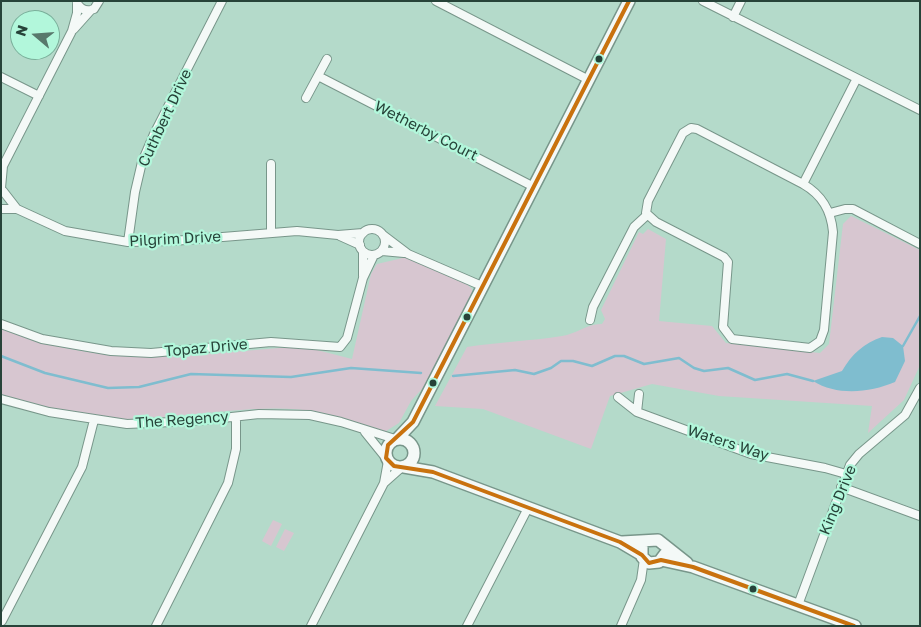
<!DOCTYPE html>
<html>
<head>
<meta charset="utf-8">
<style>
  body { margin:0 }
  #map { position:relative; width:921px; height:627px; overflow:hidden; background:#b4daca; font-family:"Golos Text",sans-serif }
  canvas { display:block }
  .frame { position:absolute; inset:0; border:2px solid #274339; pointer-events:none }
  .north { position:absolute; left:10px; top:10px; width:50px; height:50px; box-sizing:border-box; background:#b2f7db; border:1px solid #7aaf9a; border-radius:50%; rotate:288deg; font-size:14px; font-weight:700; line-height:20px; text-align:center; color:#274339 }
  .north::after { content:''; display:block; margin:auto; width:18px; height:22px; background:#58786c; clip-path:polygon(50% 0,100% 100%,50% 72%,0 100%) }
</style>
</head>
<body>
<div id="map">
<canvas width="921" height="627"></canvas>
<div class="frame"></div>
<div class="north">N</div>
</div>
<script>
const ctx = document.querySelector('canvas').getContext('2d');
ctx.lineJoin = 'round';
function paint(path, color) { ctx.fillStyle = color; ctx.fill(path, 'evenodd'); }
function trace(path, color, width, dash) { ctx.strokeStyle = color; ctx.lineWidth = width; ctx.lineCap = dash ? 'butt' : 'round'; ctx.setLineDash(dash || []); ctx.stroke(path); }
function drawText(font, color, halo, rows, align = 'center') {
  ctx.font = font + ' "Golos Text",sans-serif'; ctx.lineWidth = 4.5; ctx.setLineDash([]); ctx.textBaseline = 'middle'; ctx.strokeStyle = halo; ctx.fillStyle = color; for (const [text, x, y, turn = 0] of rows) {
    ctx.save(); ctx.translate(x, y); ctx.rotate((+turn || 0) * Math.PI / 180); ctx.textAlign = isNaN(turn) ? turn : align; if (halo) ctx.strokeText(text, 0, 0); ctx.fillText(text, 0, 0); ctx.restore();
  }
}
paint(new Path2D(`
  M 851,216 L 920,250 L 920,365 L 904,400 L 868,433 L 872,406 L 719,396 L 652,384 L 610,396 L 591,449 L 483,409 L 435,406 L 467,347 C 498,342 531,341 562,336 C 576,334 589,323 602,324 L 605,319 L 601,310 L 639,232 L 643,234 L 648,229 L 666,239 L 659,321 L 712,326 L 726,343 L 820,353 L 829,344 L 843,224 Z
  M 407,257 L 466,283 L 472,289 L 473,299 L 433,377 L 411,401 L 399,423 L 383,433 C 363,425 343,417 322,413 C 260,400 184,420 120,419 C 80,418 38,408 1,394 L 1,327 C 97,370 190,355 291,347 L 317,350 L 352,359 L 371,274 L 377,264 Z
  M 273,520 L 282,524 L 271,546 L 262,541 Z
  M 285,529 L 294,533 L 284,551 L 276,547 Z`), '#d7c6d0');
paint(new Path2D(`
  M 882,337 L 893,338 L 903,346 L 905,361 L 895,382 C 869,393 837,396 813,381 L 842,371 C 852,354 864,343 882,337 Z`), '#7fbdcf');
trace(new Path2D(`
  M 903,346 L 920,316
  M 1,356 L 45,373 L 108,388 L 139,387 L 191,374 L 291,377 L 351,368 L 421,373
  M 453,376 L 515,370 L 534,374 L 551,368 L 561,361 L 573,361 L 592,366 L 615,356 L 624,356 L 644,364 L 679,358 L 694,368 L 704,371 L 728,368 L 755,380 L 787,374 L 813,381`), '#7fbdcf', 2.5);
const street = new Path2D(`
  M 436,1 L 589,80
  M 703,1 L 920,110
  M 77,3 C 81,10 87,12 94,9 L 99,1
  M 733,17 L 741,1
  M 74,29 L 91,10
  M 318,76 L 534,187
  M 1,77 L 39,96
  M 306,98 L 327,59
  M 691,128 L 697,129 L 803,184 C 822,195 831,210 833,232 L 824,330 L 820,341 L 810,348 L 732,339 L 723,327 L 728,262 L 724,257 L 656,222 L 646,213 L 648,201 L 683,133 Z
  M 803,184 L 856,80
  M 1,188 L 3,166 L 72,31 L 77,13 L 77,3
  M 3,191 L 17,209
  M 1,209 L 17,209 L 65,231 L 128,242 L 173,241 L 297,231 L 338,235 L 363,233
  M 830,213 L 845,209 L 853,209 L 920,244
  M359 242a13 13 0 1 1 26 0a13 13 0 1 1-26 0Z
  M 271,232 L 271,164
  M 383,235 L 408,254 L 482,286
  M 340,236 L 360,245
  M 128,242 L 135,192 L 142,162 L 154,134 L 222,1
  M 382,251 L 404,253
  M 363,276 L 363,252
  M 590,320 L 593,307 L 634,227 L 647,215
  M 1,324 L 42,339 L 111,351 L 151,353 L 271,342 L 340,347 L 347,338 L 363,278 L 374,255
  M 618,397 L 637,412 L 751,454 L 825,468 L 846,474
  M 1,399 L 49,412 L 127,424 L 195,421 L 259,414 L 310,415 L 341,422 L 395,439
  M 637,412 L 639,394
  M 365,432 L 386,458
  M 384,483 L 402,467
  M 841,487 L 920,516
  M 798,605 L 850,465 L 859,454 L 905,415 L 920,388
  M 2,621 L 82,467 L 94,420
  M 156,626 L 228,483 L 236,449 L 236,417
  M 311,626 L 384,483 L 388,461
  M 467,626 L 528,508
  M 621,626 L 641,580 L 644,559`);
const secondary = new Path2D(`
  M386 453a14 14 0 1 1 28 0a14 14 0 1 1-28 0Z
  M 397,439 L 413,422 L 629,1
  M 404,467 L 433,472 L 620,542 L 642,555
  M 622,542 L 658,540 L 687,563
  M 642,547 L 642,557 L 649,563 L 659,562 L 665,554
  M 661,560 L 693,567 L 855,626`);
trace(street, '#78968a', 10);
trace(secondary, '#78968a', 14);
trace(street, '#f4f9f7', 8);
trace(secondary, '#f4f9f7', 11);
trace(new Path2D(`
  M 629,1 L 413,422 L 388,445 L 386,458 L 394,466 L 433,472 L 620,542 L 642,555 L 649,563 L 661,560 L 693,567 L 854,626`), '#c9720e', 4);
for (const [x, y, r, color] of [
  [599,59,4.5,"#274339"],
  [467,317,4.5,"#274339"],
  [433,383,4.5,"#274339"],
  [753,589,4.5,"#274339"]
]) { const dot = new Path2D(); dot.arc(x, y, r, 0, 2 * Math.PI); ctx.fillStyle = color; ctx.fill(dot); trace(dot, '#b2f7db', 2); }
drawText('15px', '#274339', '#b2f7db', [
  ["Cuthbert Drive",165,118,-65],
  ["Wetherby Court",426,131,27],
  ["Pilgrim Drive",175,239,-3],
  ["Topaz Drive",206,348,-5],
  ["The Regency",182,420,-4],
  ["Waters Way",728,443,18],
  ["King Drive",838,500,-68]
]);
</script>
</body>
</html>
